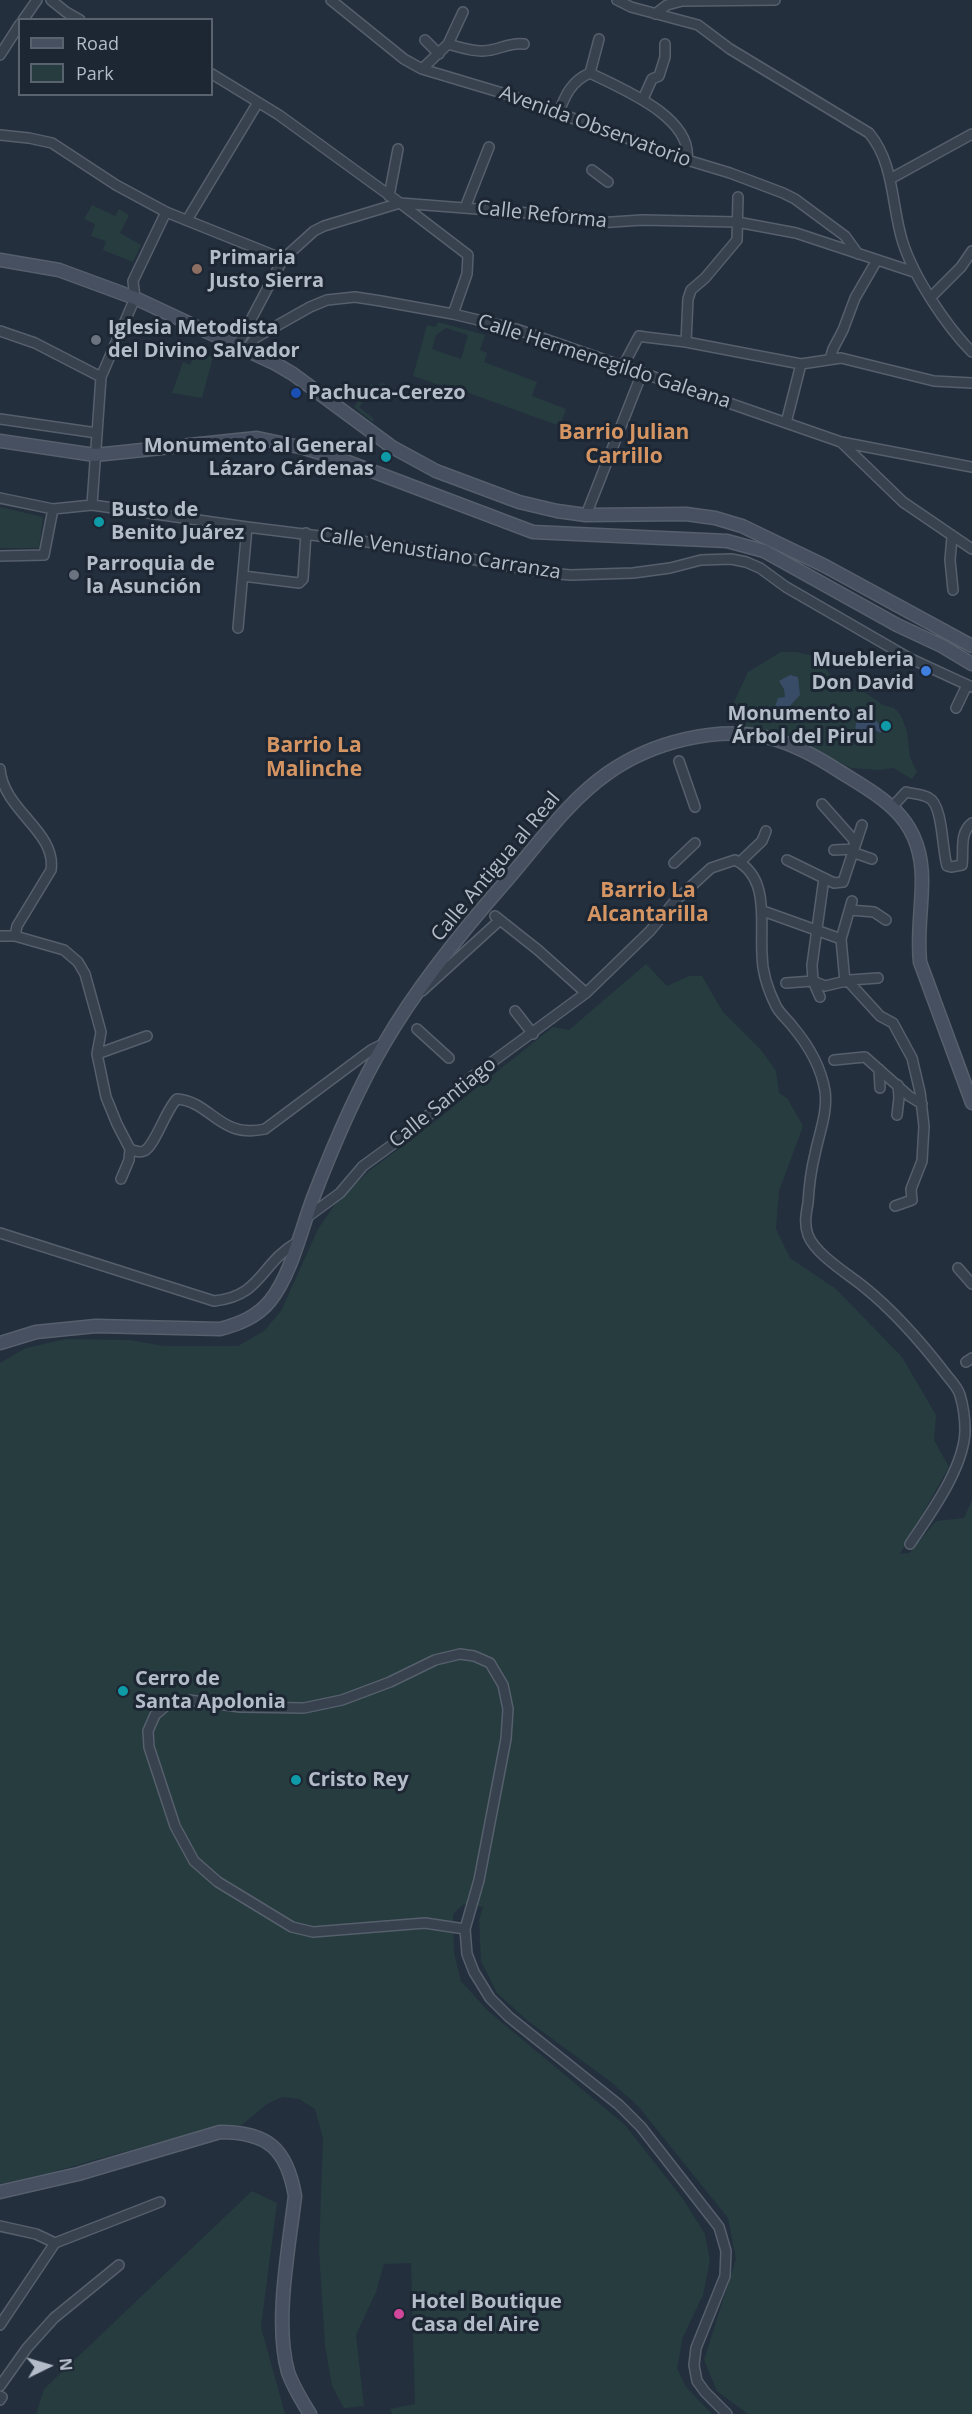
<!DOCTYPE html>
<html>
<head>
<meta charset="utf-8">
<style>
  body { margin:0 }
  #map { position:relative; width:972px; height:2414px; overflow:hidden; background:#242f3e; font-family:"Open Sans",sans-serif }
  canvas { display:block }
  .legend { position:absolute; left:18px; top:18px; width:195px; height:78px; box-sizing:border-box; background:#1d2633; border:2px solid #59626f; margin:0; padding:8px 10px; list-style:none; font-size:18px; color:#b4bcc9 }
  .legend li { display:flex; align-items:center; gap:12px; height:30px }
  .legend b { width:30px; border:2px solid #59626f }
  .north { position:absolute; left:18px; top:2336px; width:60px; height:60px; -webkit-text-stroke:4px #1d2633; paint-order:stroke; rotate:85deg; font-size:16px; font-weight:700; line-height:24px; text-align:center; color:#b4bcc9 }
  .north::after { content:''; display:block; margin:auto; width:21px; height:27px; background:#b4bcc9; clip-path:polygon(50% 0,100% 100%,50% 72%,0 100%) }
</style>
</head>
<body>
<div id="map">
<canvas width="972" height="2414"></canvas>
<ul class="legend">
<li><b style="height:8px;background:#465061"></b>Road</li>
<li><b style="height:16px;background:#263c3f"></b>Park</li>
</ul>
<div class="north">N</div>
</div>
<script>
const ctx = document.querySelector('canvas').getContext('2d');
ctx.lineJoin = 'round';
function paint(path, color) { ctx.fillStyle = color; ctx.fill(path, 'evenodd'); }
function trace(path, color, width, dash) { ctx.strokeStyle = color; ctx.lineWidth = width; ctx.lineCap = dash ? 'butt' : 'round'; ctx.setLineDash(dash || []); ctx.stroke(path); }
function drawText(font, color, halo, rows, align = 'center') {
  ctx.font = font + ' "Open Sans",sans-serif'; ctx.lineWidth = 6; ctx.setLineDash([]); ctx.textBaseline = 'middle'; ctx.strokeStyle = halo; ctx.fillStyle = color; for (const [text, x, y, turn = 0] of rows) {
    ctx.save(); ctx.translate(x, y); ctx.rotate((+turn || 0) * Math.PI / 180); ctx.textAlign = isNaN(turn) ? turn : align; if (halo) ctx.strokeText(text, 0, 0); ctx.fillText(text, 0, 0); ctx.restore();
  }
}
paint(new Path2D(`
  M 92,205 L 115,216 L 119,209 L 129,215 L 120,233 L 141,245 L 133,262 L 103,250 L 106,241 L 91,236 L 95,224 L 84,219 Z
  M 438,322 L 485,335 L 480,350 L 487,353 L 484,362 L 537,382 L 532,396 L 566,409 L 560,426 L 444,384 L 442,386 L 413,376 L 427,325 L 436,327 ZM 446,328 L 468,335 L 461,359 L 432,349 L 436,335 Z
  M 196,350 L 213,357 L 202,398 L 172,393 L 183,362 L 190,365 Z
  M 382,382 L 387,386 L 386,392 L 384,391 L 382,394 L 376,393 L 374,396 L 369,394 L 359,407 L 374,419 L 373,422 L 354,407 L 371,384 L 377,388 Z
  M 0,507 L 43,517 L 39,548 L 0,548 Z
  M 781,652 L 797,652 L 817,657 L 829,673 L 843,686 L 863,691 L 883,705 L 894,708 L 900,714 L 907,731 L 910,757 L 917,772 L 912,779 L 893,768 L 879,770 L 851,768 L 802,744 L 785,743 L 764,731 L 744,728 L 734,702 L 748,672 Z
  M 646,964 L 667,986 L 689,976 L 702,976 L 723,1012 L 762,1051 L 776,1071 L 779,1093 L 787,1098 L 803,1126 L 779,1191 L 776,1229 L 790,1258 L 836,1289 L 902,1357 L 936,1415 L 934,1440 L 949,1467 L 900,1554 L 909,1553 L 936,1521 L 964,1518 L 972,1500 L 972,2414 L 748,2414 L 717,2391 L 704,2360 L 736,2259 L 728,2218 L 638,2106 L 611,2082 L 528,2021 L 497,1993 L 481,1961 L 479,1920 L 483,1907 L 464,1904 L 453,1914 L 454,1953 L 461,1981 L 487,2010 L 625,2125 L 683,2199 L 705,2234 L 710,2261 L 703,2295 L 683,2337 L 677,2368 L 686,2387 L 712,2414 L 392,2414 L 390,2409 L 415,2404 L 411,2263 L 384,2264 L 376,2292 L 356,2335 L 364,2406 L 344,2408 L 332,2386 L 325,2346 L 319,2251 L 323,2138 L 315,2109 L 299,2099 L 282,2097 L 267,2104 L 242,2125 L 220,2125 L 49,2173 L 0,2184 L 0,1363 L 26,1348 L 66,1339 L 130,1340 L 164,1346 L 238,1346 L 264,1331 L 281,1311 L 318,1229 L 336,1203 L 369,1171 L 419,1134 L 553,1027 L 569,1030 Z
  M 252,2191 L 277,2203 L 261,2327 L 285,2414 L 36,2414 L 44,2389 Z`), '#263c3f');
paint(new Path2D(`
  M 790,675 L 798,677 L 800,695 L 788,708 L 775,707 L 778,698 L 785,697 L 784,689 L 779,681 Z
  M 865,719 L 876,721 L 882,727 L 881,733 L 870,728 L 872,732 L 861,739 L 855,734 L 856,723 Z`), '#394c67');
const street = new Path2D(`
  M 51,0 L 66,12 L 80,20
  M 331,0 L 404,59 L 422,69 L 509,95 L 687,160 L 730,173 L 783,193 L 795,199 L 845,236 L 858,254
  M 617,0 L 631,7 L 698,25 L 730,49 L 869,133 C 895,164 891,206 903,243 C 914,277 946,326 972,352
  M 655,14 L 667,5 L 682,1 L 775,0
  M 23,20 L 37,0
  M 425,40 L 439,54
  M 448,44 C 462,48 477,53 491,50 C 502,48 512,42 524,44
  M 0,55 L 20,24
  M 422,69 L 448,44 L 463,12
  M 590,73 C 622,89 693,117 687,160
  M 212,74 L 279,115 L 400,203 L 468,255 L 467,274 L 453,314
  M 643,99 L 652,79 L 659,76 L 665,57 L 665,44
  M 558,114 C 565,96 571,81 590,73 L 599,39
  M 0,135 L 29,138 L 52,143 L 116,185 L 166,212 L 283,259
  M 592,170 L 608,182
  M 890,179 L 972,134
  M 389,196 L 398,149
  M 465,208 L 489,147
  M 187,220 L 257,104
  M 931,297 L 961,267 L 972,251
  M 0,331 L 35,343 L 101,377
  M 686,342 L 688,299 L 691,290 L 705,278 L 737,240 L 738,197
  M 237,346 L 283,259 L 314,231 L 324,226 L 400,203 L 580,217 L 597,223 L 642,220 L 737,222 L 796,233 L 914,272
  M 246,351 L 255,338 L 310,307 L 327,300 L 355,297 L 381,301 L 453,314 L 516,329 L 841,442 L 972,467
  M 830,359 L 833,349 L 843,330 L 855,298 L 877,260
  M 623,366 L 639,336 L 645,337 L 686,342 L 801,364 L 841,358 L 934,381 L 972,383
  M 0,419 L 97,433
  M 786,423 L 801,364
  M 841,442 L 903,502 L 972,549
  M 0,498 L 53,509 L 92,505 L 247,527 L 400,546 L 547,573 L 571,575 L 633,573 L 670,568 L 701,560 L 731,559 L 746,562 L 760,568 L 786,587 L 909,658 L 972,687
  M 92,505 L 101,377 L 135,298 L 133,281 L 166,212
  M 586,515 L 642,373
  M 952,537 L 950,560 L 953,590
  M 0,556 L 44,555 L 53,509
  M 243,576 L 299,583 L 303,579 L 306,533
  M 238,628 L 247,527
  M 956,708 L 967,685
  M 679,761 L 695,807
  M 0,769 C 3,810 57,832 51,870 L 17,926 L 15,936
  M 822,804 L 853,839 L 855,845
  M 893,806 L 906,792 C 913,794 923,794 929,798 C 943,805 942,850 947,866 L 951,867 L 962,865 C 964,850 959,833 972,823
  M 834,850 L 854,849
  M 852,852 L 872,859
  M 787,860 L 834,883 L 843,882 L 862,825
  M 740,862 L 762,841 L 766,831
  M 674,863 L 695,843
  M 850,910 L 874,912 L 886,920
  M 763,911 L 841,939
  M 495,916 L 538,950 L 586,993
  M 0,936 L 15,936 L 64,950 L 78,962 L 85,974 L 101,1032 L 97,1054 L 106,1097 L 117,1124 L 130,1149
  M 848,981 L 880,1016 L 893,1023 L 912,1058 L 920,1092 L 924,1126 L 922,1161 L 911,1189 L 912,1200 L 895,1206
  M 845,982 L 841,939 L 852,901
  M 786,983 L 813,981 L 825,986 L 850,980 L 878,978
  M 422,991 L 500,920
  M 820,997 L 813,981 L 812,965 L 824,878
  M 515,1011 L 533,1034
  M 417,1029 L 449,1058
  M 97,1054 L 147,1036
  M 834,1060 L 865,1057 L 909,1096 L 922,1104
  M 879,1069 L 880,1088
  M 897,1115 L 899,1098 L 898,1085
  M 130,1149 C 135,1151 139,1153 144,1151 C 155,1146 166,1109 177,1099 C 212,1102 219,1139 265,1129 L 371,1050 L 383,1044
  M 121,1179 L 129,1160 L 130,1149
  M 306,1218 L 340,1193 L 363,1166 L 407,1134 L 473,1076 L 586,993 L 650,931 L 675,901 L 711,868 L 735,860 C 770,877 760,922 762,954 C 762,971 768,990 776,1006 C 780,1014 788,1020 793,1027 C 809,1046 821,1067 825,1091 C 828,1112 819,1134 815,1154 C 811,1170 809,1186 808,1203 C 806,1214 804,1224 808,1235 C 815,1254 848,1274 864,1287 C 894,1311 921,1342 945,1373 C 950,1380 957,1386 960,1395 C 963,1405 965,1421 965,1431 C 964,1468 930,1514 910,1544
  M 0,1233 L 214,1301 C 262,1296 260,1264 296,1243
  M 958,1268 L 972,1284
  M 966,1362 L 972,1358
  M 465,1929 L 425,1923 L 313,1932 L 292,1927 L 218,1882 L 194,1861 L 175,1826 L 149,1747 L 148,1731 L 155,1715 L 168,1704 L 189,1700 L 240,1707 L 304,1708 L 342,1700 L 390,1682 L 435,1660 L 460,1654 L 474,1656 L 490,1663 L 503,1685 L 508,1709 L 506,1739 L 479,1880 L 465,1929 L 467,1954 L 474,1972 L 490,1998 L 509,2017 L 619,2105 L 641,2127 L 719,2227 L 726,2251 L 725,2276 L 696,2348 L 694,2365 L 697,2381 L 705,2392 L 727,2414
  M 0,2226 L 36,2234 L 55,2243
  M 55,2243 L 160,2202
  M 0,2325 L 55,2243
  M 0,2386 L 27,2348 L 54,2318 L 119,2265
  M 0,2396 L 2,2397 L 0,2400`);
const secondary = new Path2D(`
  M 0,260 L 59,270 L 135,298 L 276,364 L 293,374 L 392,447 L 436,471 L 519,502 L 557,511 L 586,515 L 686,514 L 715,518 L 742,526 L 825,566 L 972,646
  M 0,441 L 95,455 L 257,438 L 304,448 L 340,459 L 533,532 L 727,541 L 764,551 L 897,625 L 942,646 L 972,664
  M 0,1343 L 36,1332 L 96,1326 L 220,1329 C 239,1324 257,1317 270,1301 C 291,1275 301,1230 313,1198 C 333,1146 355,1093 384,1044 C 418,985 463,930 507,880 C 538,844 569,800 608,773 C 652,742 718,725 770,738 C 793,744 819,758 839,771 C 886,800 922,819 922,880 C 922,908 917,934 920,962 L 972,1103
  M 0,2192 L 78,2174 L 220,2132 C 268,2132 287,2149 295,2196 C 289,2247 274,2323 288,2372 C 293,2387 302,2401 310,2414`);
trace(street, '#565f6c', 12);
trace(secondary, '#565f6c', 15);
trace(street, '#38414e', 9);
trace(secondary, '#465061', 12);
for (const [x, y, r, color] of [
  [197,269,6,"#8d6e63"],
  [96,340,6,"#6b7280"],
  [296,393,6,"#1a4fb4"],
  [386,457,6,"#0f9aa8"],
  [99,522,6,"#0f9aa8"],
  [74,575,6,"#6b7280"],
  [926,671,6,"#3f7fe0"],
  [886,726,6,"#0f9aa8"],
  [123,1691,6,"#0f9aa8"],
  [296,1780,6,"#0f9aa8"],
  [399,2314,6,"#d1479c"]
]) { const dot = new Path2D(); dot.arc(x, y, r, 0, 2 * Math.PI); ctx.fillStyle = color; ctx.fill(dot); trace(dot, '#1d2633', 2); }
drawText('20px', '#b4bcc9', '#1d2633', [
  ["Avenida Observatorio",595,127,20],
  ["Calle Reforma",542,215,6],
  ["Calle Hermenegildo Galeana",604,362,18],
  ["Calle Venustiano Carranza",440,554,9],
  ["Calle Antigua al Real",496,867,-50],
  ["Calle Santiago",443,1103,-39]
]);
drawText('bold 20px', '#b4bcc9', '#1d2633', [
  ["Primaria",209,258],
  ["Justo Sierra",209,281],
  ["Iglesia Metodista",108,328],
  ["del Divino Salvador",108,351],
  ["Pachuca-Cerezo",308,393],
  ["Monumento al General",374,446,"right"],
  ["Lázaro Cárdenas",374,469,"right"],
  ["Busto de",111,510],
  ["Benito Juárez",111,533],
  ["Parroquia de",86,564],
  ["la Asunción",86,587],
  ["Muebleria",914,660,"right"],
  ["Don David",914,683,"right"],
  ["Monumento al",874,714,"right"],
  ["Árbol del Pirul",874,737,"right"],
  ["Cerro de",135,1679],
  ["Santa Apolonia",135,1702],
  ["Cristo Rey",308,1780],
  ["Hotel Boutique",411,2302],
  ["Casa del Aire",411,2325]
], 'left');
drawText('bold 21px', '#d59563', '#1d2633', [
  ["Barrio Julian",624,433],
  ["Carrillo",624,457],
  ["Barrio La",314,746],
  ["Malinche",314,770],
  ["Barrio La",648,891],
  ["Alcantarilla",648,915]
]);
</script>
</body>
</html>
